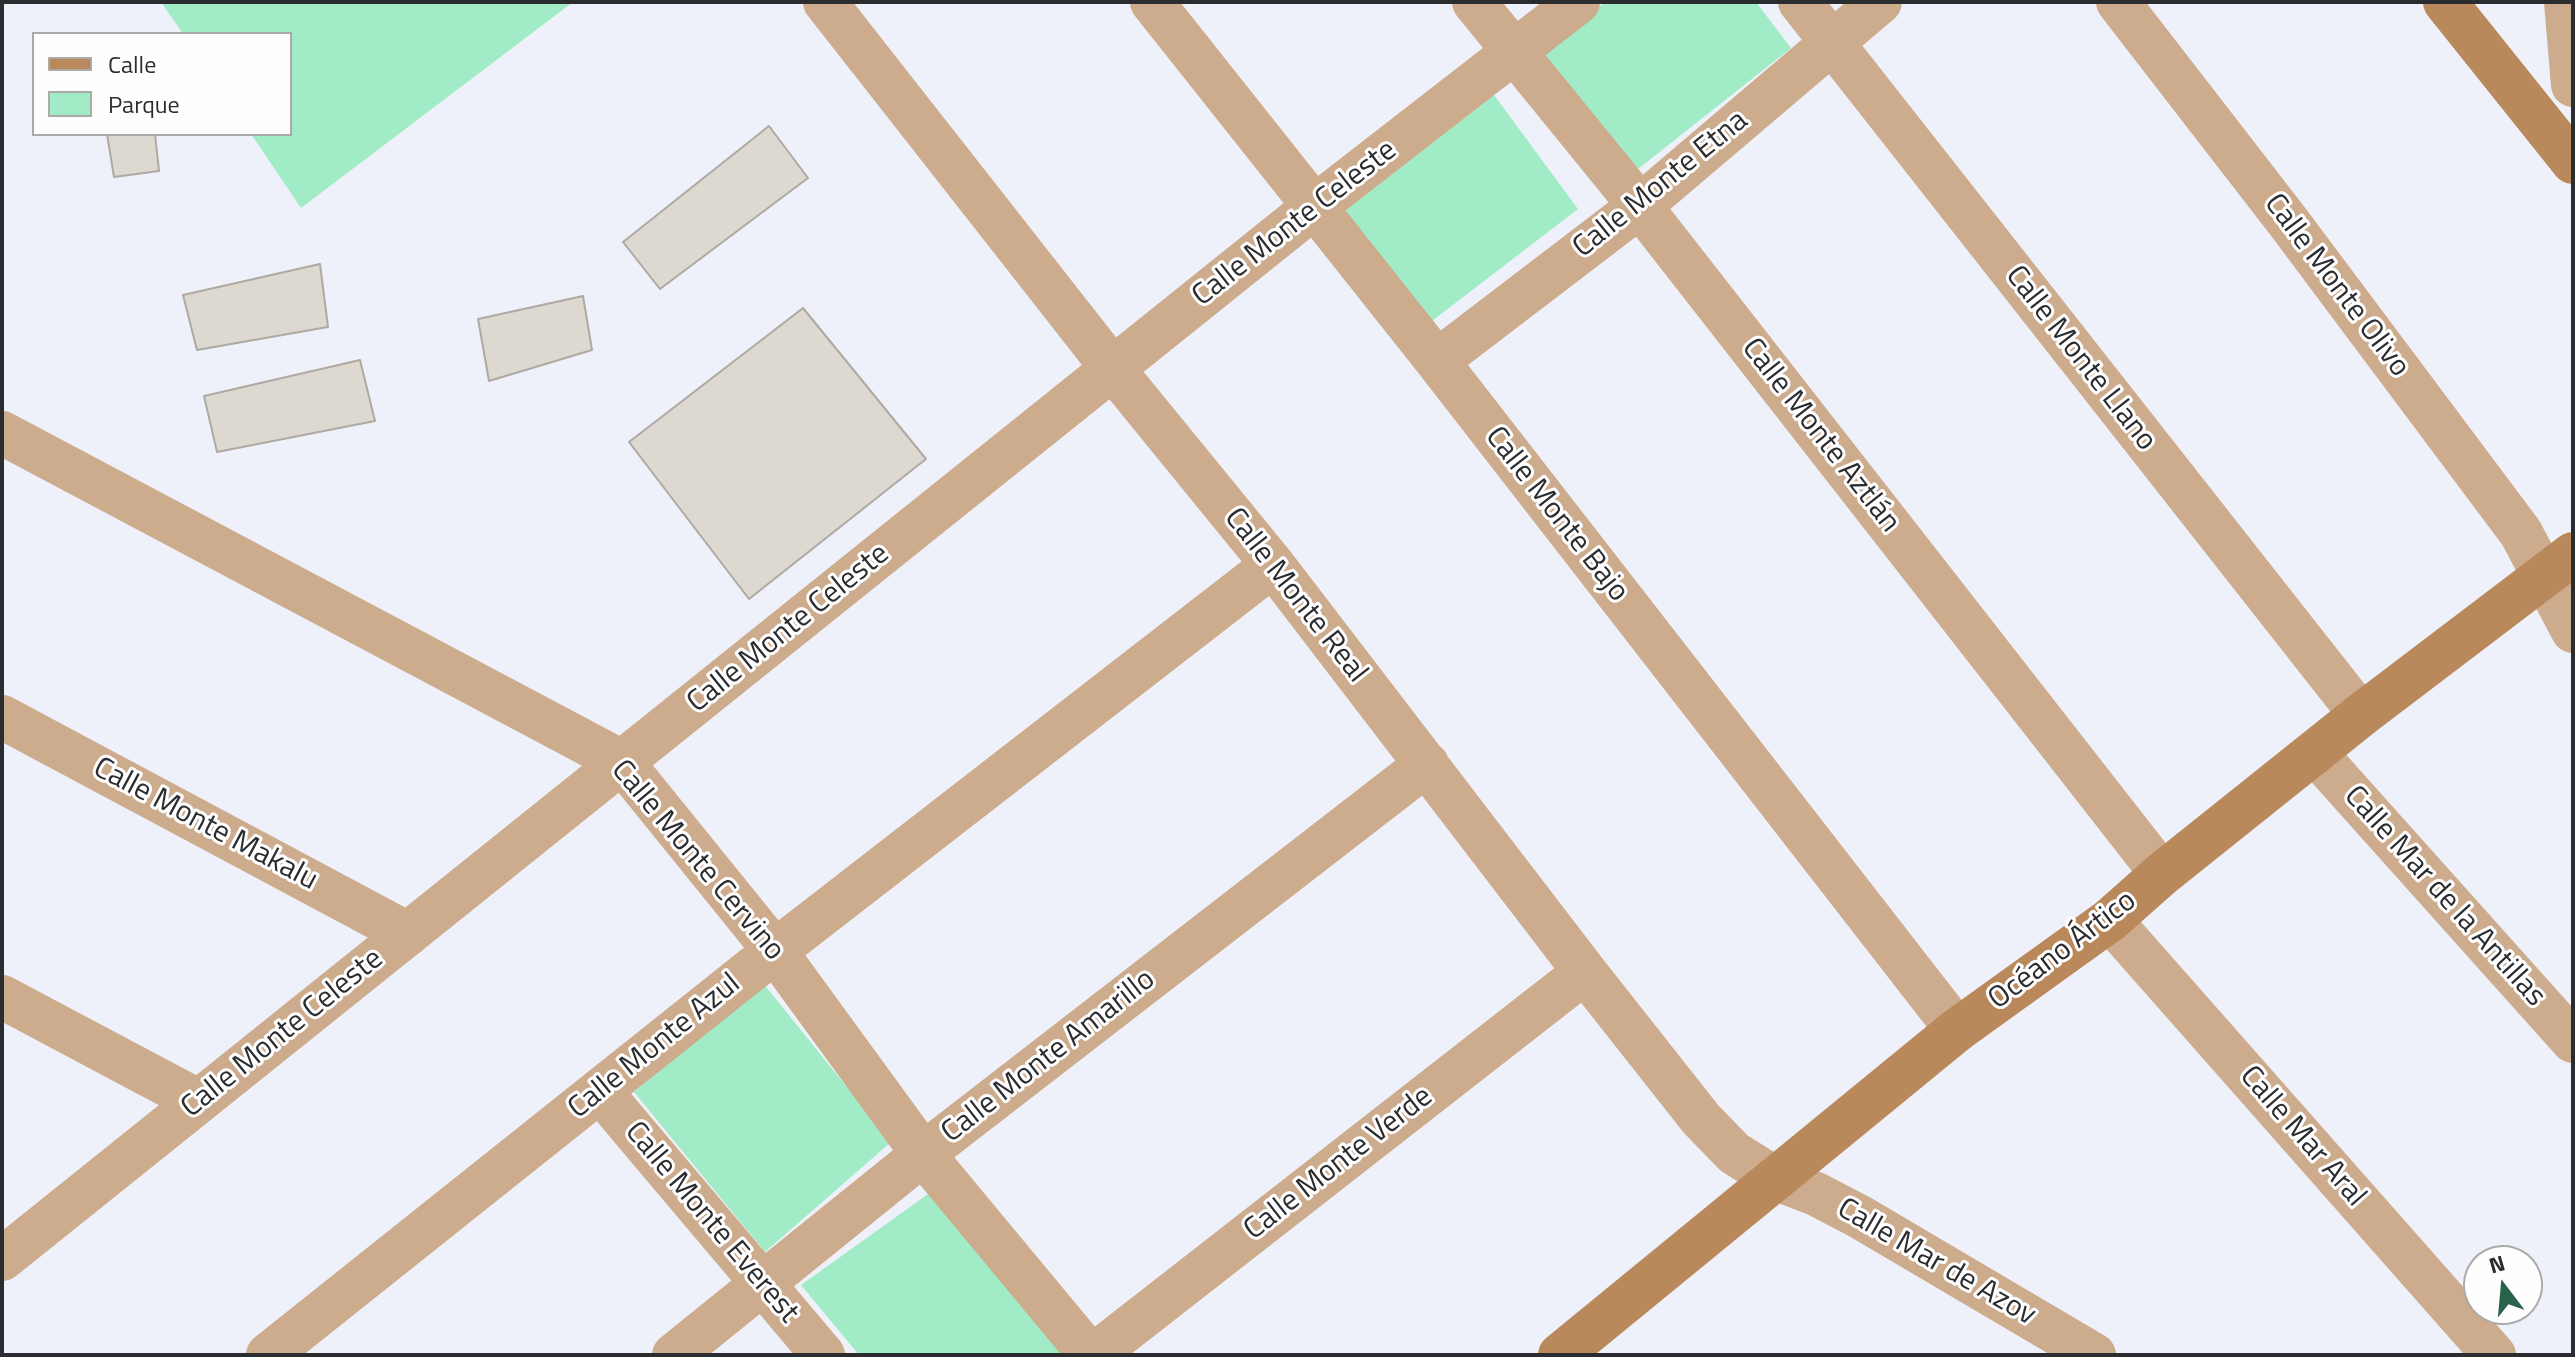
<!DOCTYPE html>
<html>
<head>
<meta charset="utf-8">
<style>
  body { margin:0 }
  #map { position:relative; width:2575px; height:1357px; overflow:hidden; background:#eef1f9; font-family:"Titillium Web",sans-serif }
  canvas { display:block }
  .frame { position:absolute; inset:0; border:4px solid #2b2c2f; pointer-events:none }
  .legend { position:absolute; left:32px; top:32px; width:260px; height:104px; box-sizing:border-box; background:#fefefe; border:2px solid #aaaaab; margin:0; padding:10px 14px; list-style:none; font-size:24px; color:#2b2c2f }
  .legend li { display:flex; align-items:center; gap:16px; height:40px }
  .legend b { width:40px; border:2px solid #aaaaab }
  .north { position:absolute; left:2463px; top:1245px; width:80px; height:80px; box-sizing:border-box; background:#fefefe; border:2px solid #aaaaab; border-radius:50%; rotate:344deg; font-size:22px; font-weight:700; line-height:32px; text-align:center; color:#2b2c2f }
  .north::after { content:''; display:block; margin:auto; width:28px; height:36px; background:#28634c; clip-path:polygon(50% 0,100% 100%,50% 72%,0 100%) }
</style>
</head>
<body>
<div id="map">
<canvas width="2575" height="1357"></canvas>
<div class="frame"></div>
<ul class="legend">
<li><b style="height:10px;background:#b9885b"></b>Calle</li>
<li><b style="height:22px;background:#a2ebc7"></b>Parque</li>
</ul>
<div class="north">N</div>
</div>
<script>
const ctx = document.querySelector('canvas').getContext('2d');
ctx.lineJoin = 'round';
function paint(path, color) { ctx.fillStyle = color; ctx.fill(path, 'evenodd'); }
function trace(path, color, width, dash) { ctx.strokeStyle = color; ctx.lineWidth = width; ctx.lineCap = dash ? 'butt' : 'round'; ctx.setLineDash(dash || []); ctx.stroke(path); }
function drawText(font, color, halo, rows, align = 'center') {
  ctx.font = font + ' "Titillium Web",sans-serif'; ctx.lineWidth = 6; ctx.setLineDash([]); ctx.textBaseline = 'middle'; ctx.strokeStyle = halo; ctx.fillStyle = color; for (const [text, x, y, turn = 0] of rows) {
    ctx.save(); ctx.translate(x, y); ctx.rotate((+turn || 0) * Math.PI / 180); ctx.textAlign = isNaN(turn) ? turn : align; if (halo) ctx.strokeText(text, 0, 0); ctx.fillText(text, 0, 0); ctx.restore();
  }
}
paint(new Path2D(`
  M 161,2 L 573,2 L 301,208 L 251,134 L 290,134 L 290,34 L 183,34 Z
  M 1605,2 L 1756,2 L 1791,48 L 1633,173 L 1542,53 Z
  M 1494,95 L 1578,209 L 1428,324 L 1341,213 Z
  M 763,983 L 891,1142 L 765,1252 L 634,1092 Z
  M 942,1184 L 1069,1344 L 1056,1355 L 859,1355 L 801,1285 Z`), '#a2ebc7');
const building = new Path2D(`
  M 769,126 L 808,178 L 660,289 L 623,242 Z
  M 107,134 L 155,134 L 159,171 L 114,177 Z
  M 320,264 L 328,327 L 197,350 L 183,295 Z
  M 583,296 L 592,350 L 489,381 L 478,319 Z
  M 803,308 L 926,459 L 749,599 L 629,442 Z
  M 360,360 L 375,421 L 217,452 L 204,396 Z`);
paint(building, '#ddd8d0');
trace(building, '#aea9a2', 2);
trace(new Path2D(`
  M 825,2 L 1113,369 L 1273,565 L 1585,972 L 1701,1119 L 1734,1153 L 1774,1178 L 1816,1194 L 1860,1217 L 2094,1355
  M 1152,2 L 1437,361 L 1957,1030
  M 1474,2 L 1640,206 L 2162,874
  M 1800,2 L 2361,715
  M 2118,2 L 2289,223 L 2521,533 L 2573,631
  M 2566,2 L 2573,85
  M 1437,361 L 1640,206 L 1880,2
  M 2,433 L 622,762 L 775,951 L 923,1154 L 1090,1355
  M 2,717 L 408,934
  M 2315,753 L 2573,1041
  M 2110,920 L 2494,1355
  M 2,997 L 198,1101
  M 600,1091 L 823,1355
  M 2,1259 L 1314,207 L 1578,2
  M 268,1355 L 775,951 L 1273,565
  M 674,1355 L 923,1154 L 1427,764
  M 1094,1355 L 1585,972`), '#cdab8d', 44);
trace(new Path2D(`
  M 2445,2 L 2573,162
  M 1560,1355 L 1957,1030 L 2110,920 L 2162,874 L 2361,715 L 2573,554`), '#b9885b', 44);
drawText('30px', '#2b2c2f', '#fefefe', [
  ["Calle Monte Etna",1661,185,-39],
  ["Calle Monte Celeste",1295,224,-38],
  ["Calle Monte Olivo",2336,286,53],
  ["Calle Monte Llano",2080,359,52],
  ["Calle Monte Aztlán",1820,436,52],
  ["Calle Monte Bajo",1556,515,52],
  ["Calle Monte Real",1295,596,52],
  ["Calle Monte Celeste",789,629,-39],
  ["Calle Monte Makalu",205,825,28],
  ["Calle Monte Cervino",697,861,50],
  ["Calle Mar de la Antillas",2444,897,48],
  ["Océano Ártico",2063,951,-37],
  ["Calle Monte Celeste",283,1034,-39],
  ["Calle Monte Azul",655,1047,-39],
  ["Calle Monte Amarillo",1049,1057,-38],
  ["Calle Mar Aral",2302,1137,49],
  ["Calle Monte Verde",1339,1164,-38],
  ["Calle Monte Everest",711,1223,50],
  ["Calle Mar de Azov",1936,1263,30]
]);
</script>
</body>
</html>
